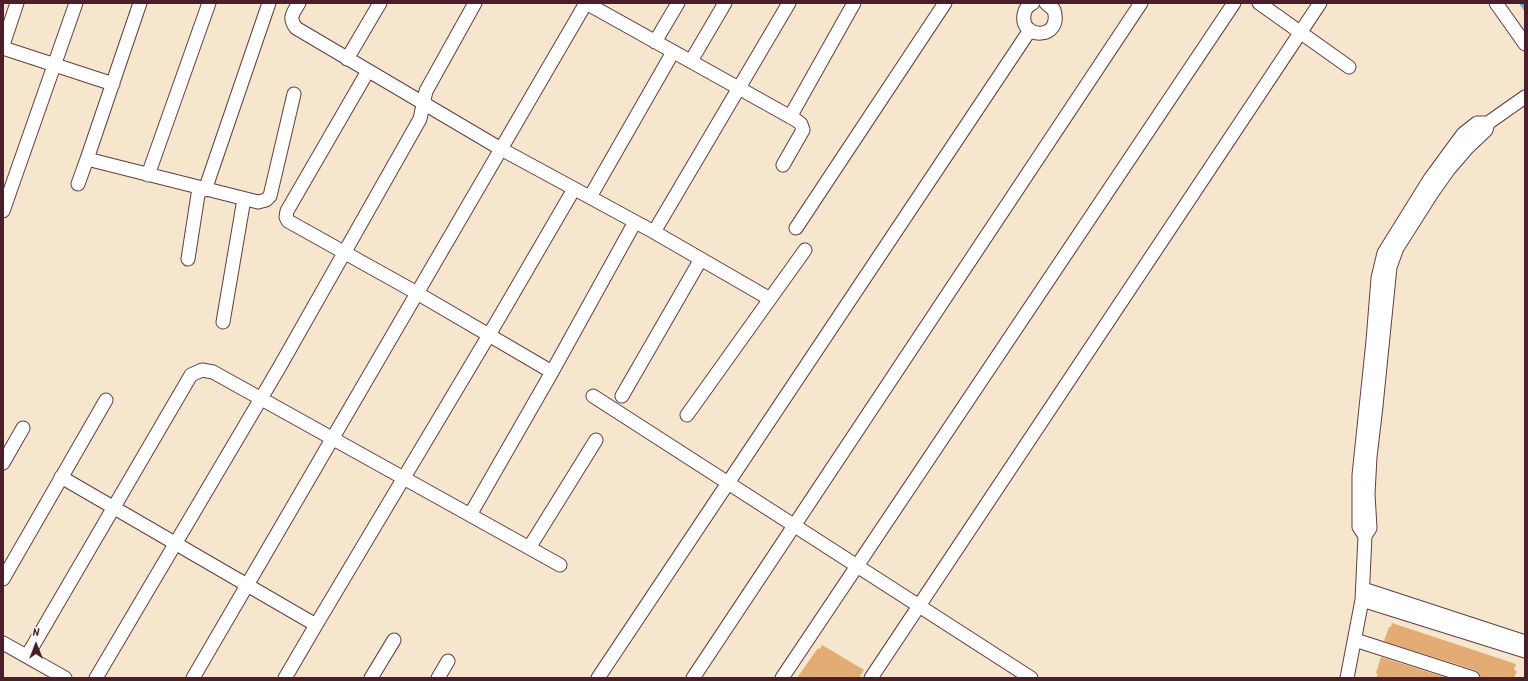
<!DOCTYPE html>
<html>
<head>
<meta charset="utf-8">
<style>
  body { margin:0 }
  #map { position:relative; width:1528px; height:681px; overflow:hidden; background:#f6e6cd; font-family:Kalam,sans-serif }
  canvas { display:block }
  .frame { position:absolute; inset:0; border:4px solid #4a1f2b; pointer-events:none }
  .north { position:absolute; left:16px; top:625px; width:40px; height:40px; -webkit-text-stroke:3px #fcf5e5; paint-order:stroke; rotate:0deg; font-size:11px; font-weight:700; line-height:16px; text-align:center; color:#4a1f2b }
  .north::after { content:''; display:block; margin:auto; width:14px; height:18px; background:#4a1f2b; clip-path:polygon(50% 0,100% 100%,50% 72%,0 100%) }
</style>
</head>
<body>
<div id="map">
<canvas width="1528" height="681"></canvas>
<div class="frame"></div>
<div class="north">N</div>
</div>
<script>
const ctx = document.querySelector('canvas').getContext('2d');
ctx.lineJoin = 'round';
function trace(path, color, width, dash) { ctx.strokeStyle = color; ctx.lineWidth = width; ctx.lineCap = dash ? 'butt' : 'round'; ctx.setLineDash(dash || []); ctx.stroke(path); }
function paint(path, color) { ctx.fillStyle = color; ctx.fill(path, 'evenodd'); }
trace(new Path2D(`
  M 1521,3 L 1525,9`), '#60b0db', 3.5);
paint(new Path2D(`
  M 1392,623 L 1516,664 L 1514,670 L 1517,671 L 1514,678 L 1481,678 L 1479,673 L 1475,670 L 1386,642 L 1384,641 L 1389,627 L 1391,627 Z
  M 822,645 L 864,670 L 859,678 L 797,678 L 818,648 L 820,649 Z
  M 1381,657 L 1447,678 L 1376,678 L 1378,674 L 1376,673 Z`), '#e3ac74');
const minor = new Path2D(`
  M 140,3 L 87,159 L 258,202 L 266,200 L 270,196 L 294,94
  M 299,3 C 293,13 288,18 296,28 L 501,149 L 654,232 L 789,3
  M 586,3 L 796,120 L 801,124 L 803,130 L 783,165
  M 1033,3 C 1028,5 1025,9 1024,15 C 1020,40 1063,40 1054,10 L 1046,3
  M 1259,3 L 1349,67
  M 1496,3 L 1525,44
  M 655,42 L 678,3
  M 3,45 L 17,3
  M 3,48 L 113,84
  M 347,59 L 380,3
  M 691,61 L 725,3
  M 368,71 L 287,211 L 286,217 L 288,221 L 417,293 L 552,372
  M 790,117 L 854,3
  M 148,175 L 209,3
  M 78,184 L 87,159
  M 205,190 L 269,3
  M 590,197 L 673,52
  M 3,211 L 76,3
  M 796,228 L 945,3
  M 654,232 L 770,299
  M 188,259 L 199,188
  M 223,322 L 244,199
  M 593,396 L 1031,678
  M 622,396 L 701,259
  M 687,415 L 805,250
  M 3,463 L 23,428
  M 61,477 L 316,625 L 489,335 L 574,189
  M 470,515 L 552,372 L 635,222
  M 1365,536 L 1359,527 L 1359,475 L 1373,341 L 1378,278 L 1384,253 L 1430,179 L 1463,134 L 1477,123 L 1488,123 L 1525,97
  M 529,548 L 596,440
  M 3,579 L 106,400
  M 1363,589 L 1525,642
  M 1362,600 L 1525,651
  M 1355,640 L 1473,678
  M 3,643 L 65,678
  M 27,656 L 191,375 L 202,370 L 213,372 L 560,565
  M 96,678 L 279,368 L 420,119 L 426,91 L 475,3
  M 193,678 L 586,3
  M 285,678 L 316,625
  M 371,678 L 394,640
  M 438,678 L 448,661
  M 598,678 L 1030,30
  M 693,678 L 1141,3
  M 782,678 L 1234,3
  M 871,678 L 1320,3
  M 1347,678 L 1362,600 L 1365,536 L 1370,528 L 1368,494 L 1370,457 L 1376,406 L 1390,267 L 1397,248 L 1432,193 L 1449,169 L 1467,148 L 1486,130 L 1488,123`);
trace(minor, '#643d43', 15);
trace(minor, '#fff', 13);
</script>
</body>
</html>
